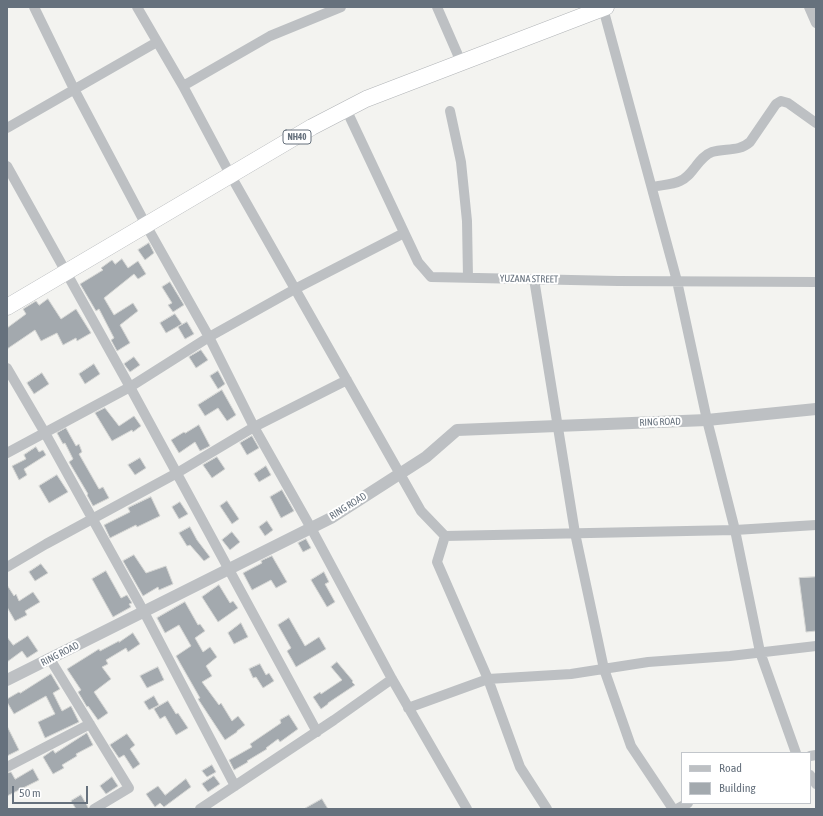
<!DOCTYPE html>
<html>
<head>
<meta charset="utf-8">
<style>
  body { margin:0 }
  #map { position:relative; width:823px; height:816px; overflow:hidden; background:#f3f3f0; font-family:"Asap Condensed",sans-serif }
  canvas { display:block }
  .frame { position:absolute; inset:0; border:8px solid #66717d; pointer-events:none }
  .legend { position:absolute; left:681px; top:752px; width:130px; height:52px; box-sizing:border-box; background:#fff; border:1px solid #c2c6cb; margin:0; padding:5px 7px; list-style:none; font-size:12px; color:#66717d }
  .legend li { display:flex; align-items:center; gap:8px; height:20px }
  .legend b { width:20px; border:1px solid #c2c6cb }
  .scale { position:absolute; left:12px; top:786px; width:76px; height:18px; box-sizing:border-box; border:2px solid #66717d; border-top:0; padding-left:5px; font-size:12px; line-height:14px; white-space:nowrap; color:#66717d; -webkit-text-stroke:3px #fff; paint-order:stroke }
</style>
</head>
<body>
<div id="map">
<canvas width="823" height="816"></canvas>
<div class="frame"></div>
<ul class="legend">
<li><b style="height:5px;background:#bdc0c3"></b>Road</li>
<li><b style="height:11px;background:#a3a9ae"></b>Building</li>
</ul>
<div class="scale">50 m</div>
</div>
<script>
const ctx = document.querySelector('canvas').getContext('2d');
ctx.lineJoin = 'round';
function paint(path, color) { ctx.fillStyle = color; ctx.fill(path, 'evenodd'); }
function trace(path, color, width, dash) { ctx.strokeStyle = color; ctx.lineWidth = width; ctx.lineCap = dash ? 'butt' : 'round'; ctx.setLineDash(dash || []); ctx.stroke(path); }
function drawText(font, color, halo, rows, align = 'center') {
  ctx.font = font + ' "Asap Condensed",sans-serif'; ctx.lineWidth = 4; ctx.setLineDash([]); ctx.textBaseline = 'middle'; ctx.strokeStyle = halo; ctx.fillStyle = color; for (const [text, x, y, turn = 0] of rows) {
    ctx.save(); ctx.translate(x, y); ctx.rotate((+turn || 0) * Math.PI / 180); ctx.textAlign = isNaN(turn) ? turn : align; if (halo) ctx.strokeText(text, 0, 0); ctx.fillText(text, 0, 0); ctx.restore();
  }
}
const building = new Path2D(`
  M 149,243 L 154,253 L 145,260 L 138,250 Z
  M 122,259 L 128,268 L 138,261 L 146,274 L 138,279 L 134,274 L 104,298 L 114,315 L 133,303 L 138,311 L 120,325 L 130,343 L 117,351 L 111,340 L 114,338 L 99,309 L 96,311 L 80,284 L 103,270 L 101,268 L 112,260 L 115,264 Z
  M 170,282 L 184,305 L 173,312 L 168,305 L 172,303 L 162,287 Z
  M 48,299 L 61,319 L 76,309 L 91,333 L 77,341 L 76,338 L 63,345 L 57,333 L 41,341 L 35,330 L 7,349 L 7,328 L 26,314 L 23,309 L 36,301 L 39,305 Z
  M 175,314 L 182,324 L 166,333 L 160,323 Z
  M 187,322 L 194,334 L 185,339 L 178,327 Z
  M 201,350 L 208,360 L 196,368 L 189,357 Z
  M 134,357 L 140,365 L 130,372 L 124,364 Z
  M 94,364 L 100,374 L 85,384 L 79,374 Z
  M 218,371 L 225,384 L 218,389 L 210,376 Z
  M 42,373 L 49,384 L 34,394 L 27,383 Z
  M 222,390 L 236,415 L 227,421 L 218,408 L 205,416 L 198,405 Z
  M 105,408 L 119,426 L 134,416 L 141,426 L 133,432 L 132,430 L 112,441 L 95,413 Z
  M 199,425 L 210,446 L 200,451 L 195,442 L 179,453 L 171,440 L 184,432 L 185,433 Z
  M 66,428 L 76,446 L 79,444 L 82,452 L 79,454 L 99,489 L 103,487 L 109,498 L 93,506 L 87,495 L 88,494 L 69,462 L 73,459 L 65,443 L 63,444 L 57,433 Z
  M 252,436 L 259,448 L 247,455 L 240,443 Z
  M 36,447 L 39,452 L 43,450 L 46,455 L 24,469 L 27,475 L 19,480 L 12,466 L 26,459 L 24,455 Z
  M 217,457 L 225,469 L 212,478 L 203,465 Z
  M 140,458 L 146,468 L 135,475 L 128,465 Z
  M 266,466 L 271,475 L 259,482 L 254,474 Z
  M 57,475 L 68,492 L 49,503 L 39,486 Z
  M 282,490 L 294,511 L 281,518 L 270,497 Z
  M 151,497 L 160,516 L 137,527 L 136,525 L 110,538 L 104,525 L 130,512 L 128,508 Z
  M 227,501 L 239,519 L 232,524 L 220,506 Z
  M 180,502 L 188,514 L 179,519 L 172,507 Z
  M 267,521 L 273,530 L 265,536 L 259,527 Z
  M 190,527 L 197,540 L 210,557 L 204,561 L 190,545 L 187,546 L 179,533 Z
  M 232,532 L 240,542 L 230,550 L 222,540 Z
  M 306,539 L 311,548 L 303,552 L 298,543 Z
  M 134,555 L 146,573 L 166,566 L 173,584 L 159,590 L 158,587 L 143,596 L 123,561 Z
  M 272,556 L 287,582 L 276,588 L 271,580 L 252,590 L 243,573 L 262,563 L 261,561 Z
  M 41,564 L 48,573 L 35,581 L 29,572 Z
  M 106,571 L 121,598 L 127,595 L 132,603 L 129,604 L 131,607 L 113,617 L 92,579 Z
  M 324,572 L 329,582 L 325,584 L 335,602 L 327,607 L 311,580 Z
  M 816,577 L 816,631 L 806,632 L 799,578 Z
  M 7,585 L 14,596 L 16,594 L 19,601 L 33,592 L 40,602 L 25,611 L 27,615 L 15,621 L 7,607 Z
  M 219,585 L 230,603 L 233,601 L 238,608 L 218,622 L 202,597 Z
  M 185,602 L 198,625 L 200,624 L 205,631 L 195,638 L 203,652 L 210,647 L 217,657 L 206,666 L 212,676 L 202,682 L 219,705 L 221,703 L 232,721 L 238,716 L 245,725 L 237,731 L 237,732 L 225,740 L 198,699 L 200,698 L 176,656 L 191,646 L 179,625 L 165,633 L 157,618 Z
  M 289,618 L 305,646 L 319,637 L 326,649 L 296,667 L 287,651 L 291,648 L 278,625 Z
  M 241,623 L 248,637 L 234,644 L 228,633 Z
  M 133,633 L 140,644 L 128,652 L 126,648 L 106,660 L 108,664 L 102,667 L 111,679 L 94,692 L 108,713 L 98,720 L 88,706 L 87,707 L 78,692 L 81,690 L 67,669 L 99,649 L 100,651 L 119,641 L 119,642 Z
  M 28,636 L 38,651 L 27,658 L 22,651 L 7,662 L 7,637 L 13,645 Z
  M 337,662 L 353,681 L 352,682 L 355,685 L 328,703 L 328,704 L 321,709 L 313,697 L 320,692 L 321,694 L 342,680 L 331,667 Z
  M 260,664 L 266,675 L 269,673 L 274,681 L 263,688 L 256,677 L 253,678 L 249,669 Z
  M 158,667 L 164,680 L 147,688 L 140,676 Z
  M 51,674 L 60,689 L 53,693 L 62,711 L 71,706 L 79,722 L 45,738 L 38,722 L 55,714 L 46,696 L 14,714 L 7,702 L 7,699 L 19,692 L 20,693 Z
  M 154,696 L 159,705 L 149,710 L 144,702 Z
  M 168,701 L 176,714 L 178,713 L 188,728 L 176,735 L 165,716 L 160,719 L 154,709 Z
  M 289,715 L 298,729 L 280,742 L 278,739 L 266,748 L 267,749 L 247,761 L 248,762 L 234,770 L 229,760 L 252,747 L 250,744 L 281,723 L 280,720 Z
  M 7,726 L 19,750 L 7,756 Z
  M 87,733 L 93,745 L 76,754 L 77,756 L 62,765 L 64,768 L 53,774 L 43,757 L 53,750 L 55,753 Z
  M 127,734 L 135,745 L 130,749 L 140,764 L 133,769 L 124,755 L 119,758 L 110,745 Z
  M 212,765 L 216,772 L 207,777 L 202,771 Z
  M 33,769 L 39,780 L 7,796 L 7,773 L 11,772 L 15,779 Z
  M 214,776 L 220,784 L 208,792 L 202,784 Z
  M 112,777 L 118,786 L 106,794 L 100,786 Z
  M 186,779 L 191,787 L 164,807 L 160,803 L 155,807 L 146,794 L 158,786 L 165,795 Z
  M 81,795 L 88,807 L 88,809 L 76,809 L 71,801 Z
  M 322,799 L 328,809 L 304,809 Z`);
paint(building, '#a3a9ae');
trace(building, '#d4d5d3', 1);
const trunk = new Path2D(`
  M 7,307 L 312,127 L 366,99 L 606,7`);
trace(trunk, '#b0b3b6', 17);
trace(new Path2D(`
  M 34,7 L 74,89 L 146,225 L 209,337 L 254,427 L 311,528 L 392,679 L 467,809
  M 137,7 L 183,86 L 231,176 L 421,511 L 445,536 L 735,530 L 816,525
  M 437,7 L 461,62
  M 809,7 L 816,23
  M 603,8 L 677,281 L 707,420 L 735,530 L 760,652 L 796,753
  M 183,86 L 270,36 L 341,7
  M 346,109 L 418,262 L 431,277 L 618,281 L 816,282
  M 450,111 L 461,162 L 467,221 L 468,278
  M 7,128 L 157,42
  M 7,166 L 130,387 L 317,732
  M 652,187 C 660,185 672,185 680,181 C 693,176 698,157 712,152 C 725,148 739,152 750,142 L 776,104 L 781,101 L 788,103 L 816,123
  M 534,279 L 575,533 L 604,669 L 631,746 L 673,809
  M 7,368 L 45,433 L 144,612 L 235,786
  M 7,453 L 130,387 L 209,337 L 295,289 L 404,233
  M 445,536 L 437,562 L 488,679 L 520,767 L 547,809
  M 7,567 L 46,544 L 177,473 L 254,427 L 347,380
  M 50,659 L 129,788 L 94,809
  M 408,708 L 488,679 L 571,674 L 648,662 L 730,656 L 816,646
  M 810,756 L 816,755
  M 7,767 L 90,724
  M 810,775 L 816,784
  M 200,809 L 334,720 L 392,679
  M 677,809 L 688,803`), '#bdc0c3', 10);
trace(new Path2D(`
  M 7,680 L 331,518 L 426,457 L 457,430 L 707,420 L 816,409`), '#bdc0c3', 12);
trace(trunk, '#fff', 16);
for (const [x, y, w] of [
  [297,137,28]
]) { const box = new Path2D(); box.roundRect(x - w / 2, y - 7, w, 14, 3); ctx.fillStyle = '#fff'; ctx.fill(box); trace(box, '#66717d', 1); }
drawText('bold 9px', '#66717d', null, [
  ["NH40",297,137]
]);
drawText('10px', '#66717d', '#fff', [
  ["YUZANA STREET",529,279,1],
  ["RING ROAD",660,422,-2],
  ["RING ROAD",348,506,-32],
  ["RING ROAD",60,654,-27]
]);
</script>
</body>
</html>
